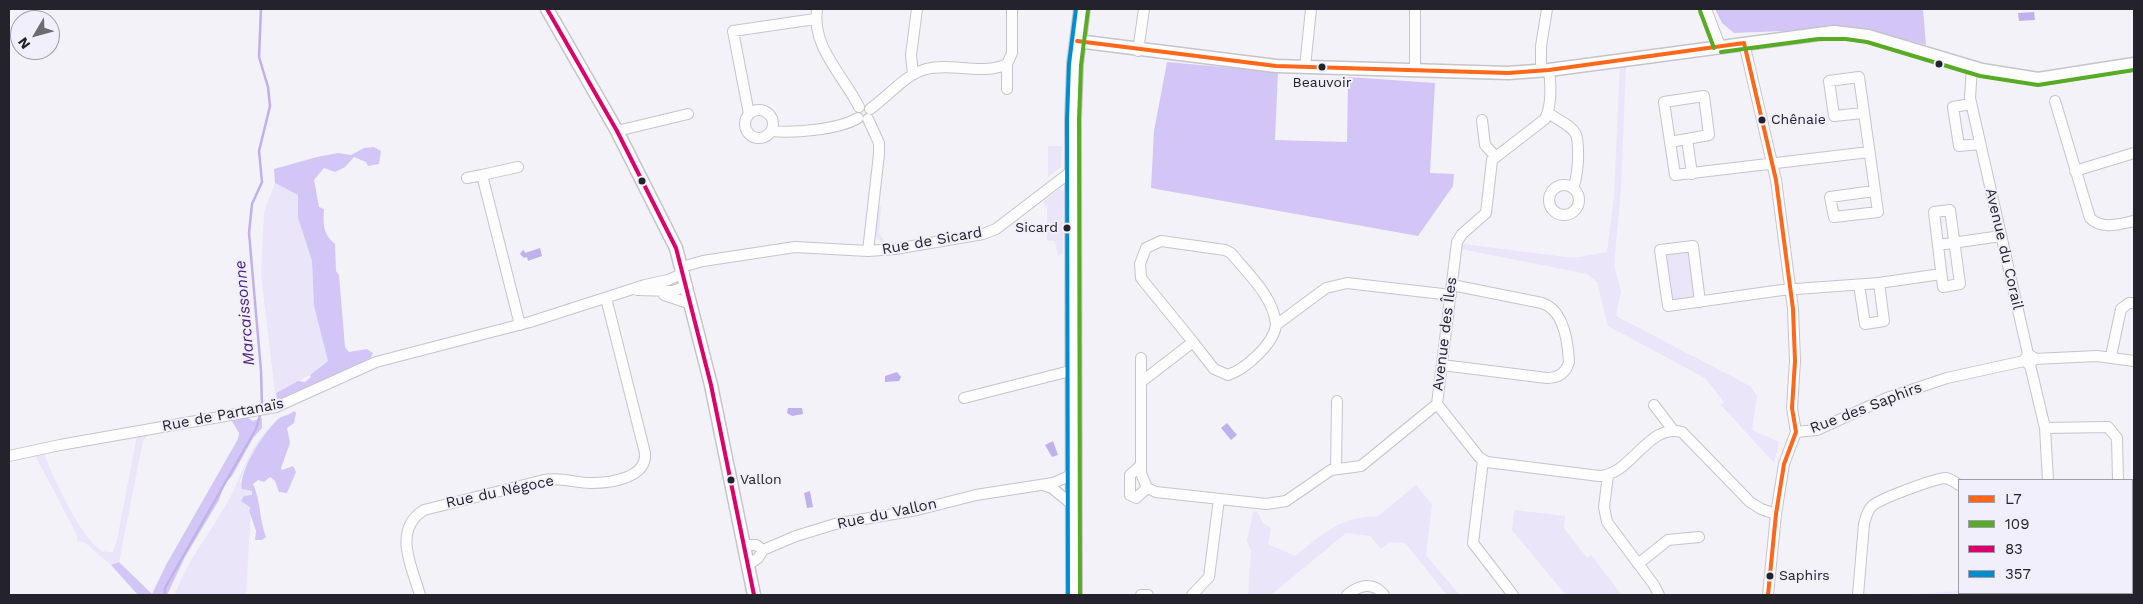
<!DOCTYPE html>
<html>
<head>
<meta charset="utf-8">
<style>
  body { margin:0 }
  #map { position:relative; width:2143px; height:604px; overflow:hidden; background:#f3f2f9; font-family:"Work Sans",sans-serif }
  canvas { display:block }
  .frame { position:absolute; inset:0; border:10px solid #24222a; pointer-events:none }
  .legend { position:absolute; left:1958px; top:479px; width:175px; height:115px; box-sizing:border-box; background:#f2effc; border:1px solid #a09da8; margin:0; padding:6px 9px; list-style:none; font-size:15px; color:#24222a }
  .legend li { display:flex; align-items:center; gap:10px; height:25px }
  .legend b { width:25px; border:1px solid #a09da8 }
  .north { position:absolute; left:10px; top:10px; width:50px; height:50px; box-sizing:border-box; background:#f2effc; border:1px solid #a09da8; border-radius:50%; rotate:233deg; font-size:14px; font-weight:700; line-height:20px; text-align:center; color:#24222a }
  .north::after { content:''; display:block; margin:auto; width:18px; height:22px; background:#6c6b72; clip-path:polygon(50% 0,100% 100%,50% 72%,0 100%) }
</style>
</head>
<body>
<div id="map">
<canvas width="2143" height="604"></canvas>
<div class="frame"></div>
<ul class="legend">
<li><b style="height:6px;background:#ff671b"></b>L7</li>
<li><b style="height:6px;background:#58ac25"></b>109</li>
<li><b style="height:6px;background:#dc006b"></b>83</li>
<li><b style="height:6px;background:#008dcf"></b>357</li>
</ul>
<div class="north">N</div>
</div>
<script>
const ctx = document.querySelector('canvas').getContext('2d');
ctx.lineJoin = 'round';
function paint(path, color) { ctx.fillStyle = color; ctx.fill(path, 'evenodd'); }
function trace(path, color, width, dash) { ctx.strokeStyle = color; ctx.lineWidth = width; ctx.lineCap = dash ? 'butt' : 'round'; ctx.setLineDash(dash || []); ctx.stroke(path); }
function drawText(font, color, halo, rows, align = 'center') {
  ctx.font = font + ' "Work Sans",sans-serif'; ctx.lineWidth = 4; ctx.setLineDash([]); ctx.textBaseline = 'middle'; ctx.strokeStyle = halo; ctx.fillStyle = color; for (const [text, x, y, turn = 0] of rows) {
    ctx.save(); ctx.translate(x, y); ctx.rotate((+turn || 0) * Math.PI / 180); ctx.textAlign = isNaN(turn) ? turn : align; if (halo) ctx.strokeText(text, 0, 0); ctx.fillText(text, 0, 0); ctx.restore();
  }
}
paint(new Path2D(`
  M 1620,66 L 1626,66 L 1621,189 L 1614,265 L 1621,291 L 1616,316 L 1750,386 L 1757,396 L 1752,430 L 1779,442 L 1774,463 L 1721,405 L 1724,402 L 1705,378 L 1608,326 L 1597,282 L 1587,274 L 1461,249 L 1463,244 L 1574,258 L 1607,252 L 1614,197 Z
  M 1048,146 L 1062,146 L 1061,167 L 1048,177 Z
  M 275,183 L 298,195 L 298,218 L 312,261 L 314,306 L 328,361 L 310,375 L 275,393 L 261,274 L 264,212 Z
  M 1059,189 L 1064,191 L 1063,253 L 1058,257 L 1055,241 L 1047,241 L 1047,207 L 1043,202 Z
  M 881,206 L 879,234 L 885,241 L 893,243 L 882,244 L 876,236 L 877,207 Z
  M 1687,250 L 1690,253 L 1695,298 L 1673,302 L 1665,253 Z
  M 275,422 L 245,467 L 240,481 L 252,491 L 246,595 L 175,595 C 185,564 208,536 224,508 C 244,475 245,450 275,422 Z
  M 148,434 L 143,441 L 119,562 L 111,565 L 84,542 L 77,541 L 77,535 L 35,455 L 44,453 C 51,474 80,535 98,548 C 102,552 107,552 113,552 L 117,540 L 137,436 Z
  M 1416,485 L 1432,504 L 1426,555 L 1459,594 L 1463,595 L 1447,595 L 1405,543 L 1390,542 L 1381,549 L 1370,536 L 1346,533 L 1271,595 L 1248,595 L 1251,551 L 1247,541 L 1253,512 L 1257,511 L 1263,523 L 1271,528 L 1268,544 L 1295,556 C 1321,536 1342,515 1377,517 Z
  M 1514,510 L 1565,516 L 1564,528 L 1587,558 L 1591,555 L 1622,595 L 1566,595 L 1512,530 Z
  M 1959,591 L 1959,593 L 2134,595 L 1901,595 Z`), '#eae5f8');
paint(new Path2D(`
  M 1715,9 L 1923,9 L 1926,45 L 1858,28 L 1734,33 L 1722,23 Z
  M 1167,62 L 1278,72 L 1275,140 L 1347,142 L 1348,77 L 1435,83 L 1430,173 L 1454,174 L 1453,186 L 1418,236 L 1151,188 L 1154,131 Z
  M 374,147 L 381,151 L 379,164 L 368,166 L 366,162 L 354,157 L 345,167 L 335,172 L 324,168 L 314,180 L 319,207 L 324,209 C 323,224 323,234 335,244 L 336,271 L 339,275 L 345,347 L 349,352 L 367,349 L 373,353 L 370,359 C 350,366 339,374 321,382 C 309,388 297,393 284,400 L 277,399 L 276,393 L 298,381 L 305,382 L 311,377 L 310,375 L 328,361 L 314,306 L 312,261 L 298,218 L 298,195 L 275,183 L 274,169 L 317,157 L 338,153 L 351,155 L 364,148 Z
  M 294,411 L 296,413 L 294,423 L 287,428 L 290,443 L 281,468 L 282,470 L 293,466 L 296,472 L 287,493 L 279,492 L 275,481 L 270,477 L 264,482 L 258,480 L 253,484 C 261,501 259,519 266,537 L 262,540 L 255,540 L 256,531 L 249,510 L 251,508 L 241,501 L 244,496 L 252,495 L 252,491 L 242,489 C 238,471 264,433 277,420 C 282,415 289,416 294,411 Z
  M 246,417 L 253,421 L 262,418 L 262,428 L 253,438 L 232,476 L 225,482 L 219,500 L 185,557 L 167,595 L 138,595 L 111,565 L 119,562 L 152,594 L 166,565 L 238,439 L 239,433 L 231,420 Z`), '#d3c6f6');
paint(new Path2D(`
  M 2034,12 L 2035,20 L 2019,21 L 2018,13 Z
  M 540,248 L 542,256 L 528,261 L 527,257 L 524,258 L 520,254 L 522,251 L 524,250 L 525,253 Z
  M 897,372 L 901,377 L 899,381 L 885,382 L 885,376 Z
  M 788,408 L 802,408 L 803,414 L 792,416 L 787,413 Z
  M 1227,423 L 1237,435 L 1231,440 L 1221,428 Z
  M 1053,441 L 1058,455 L 1052,457 L 1045,445 Z
  M 810,491 L 813,507 L 807,508 L 804,493 Z`), '#c0b0eb');
trace(new Path2D(`
  M 261,9 L 259,57 L 268,87 L 270,106 L 259,151 L 262,182 L 252,204 L 249,233 L 261,371 L 262,407
  M 165,595 L 165,588 L 256,429 L 261,412`), '#c0b0eb', 2.5);
const minor = new Path2D(`
  M 817,9 C 811,47 844,76 859,107
  M 1415,9 L 1415,70
  M 1706,9 L 1720,46
  M 1744,43 L 1776,180 L 1793,309 L 1795,361 L 1792,408 L 1796,432 L 1784,464 L 1776,514 L 1768,595
  M 1138,51 L 1144,9
  M 1305,67 L 1311,9
  M 1972,68 L 1970,98 L 2028,354
  M 1541,71 L 1541,46 L 1547,9
  M 913,74 L 911,55 L 917,9
  M 1007,89 L 1007,64 L 1012,53 L 1012,9
  M 2055,101 L 2090,218 C 2102,230 2119,224 2134,221
  M 1971,104 L 1953,107 L 1959,146 L 1980,144
  M 870,109 C 889,96 904,75 926,69 C 952,62 982,76 1007,64
  M745 124a14 14 0 1 1 28 0a14 14 0 1 1-28 0Z
  M 1548,113 C 1576,131 1579,127 1578,161 C 1577,171 1577,179 1573,188
  M 1863,113 L 1834,116 L 1829,81 L 1859,77 L 1878,212 L 1834,217 L 1830,197 L 1874,191
  M 749,114 L 733,31 L 815,19
  M 868,119 L 879,143 L 879,154 L 868,251
  M 1482,120 L 1485,145 L 1495,156
  M 617,131 L 688,114
  M 771,131 C 794,133 838,130 858,118
  M 1687,139 L 1692,174
  M 1670,142 L 1709,135 L 1704,96 L 1664,102 L 1675,175 L 1869,152
  M 518,167 L 482,175 L 520,325
  M 2075,171 L 2134,153
  M 467,178 L 482,175
  M1549 200a15 15 0 1 1 30 0a15 15 0 1 1-30 0Z
  M 1950,210 L 1960,284 L 1943,287 L 1934,212 Z
  M 1938,245 L 2001,236
  M 682,267 L 703,261 L 795,247 L 868,251 L 895,249 L 983,234 L 996,229 L 1073,170
  M 1859,285 L 1865,324 L 1884,321 L 1879,283
  M 637,290 L 673,291 L 687,286
  M 664,295 L 691,304
  M 1700,302 L 1693,246 L 1660,250 L 1668,306 L 1782,290 L 1879,283 L 1941,274
  M 1276,325 C 1274,297 1248,274 1231,253 L 1225,250 L 1161,241 L 1146,248 L 1140,264 L 1141,278 L 1193,342 L 1141,382 L 1141,473 L 1147,488 L 1156,492 L 1266,504 L 1286,501 L 1331,470 L 1361,466 L 1437,404 L 1457,242 L 1462,234 L 1486,213 L 1492,160 L 1545,119 C 1552,105 1551,86 1549,70
  M 1193,342 L 1214,369 L 1228,375 C 1246,369 1274,343 1276,325 L 1326,288 L 1347,283 L 1451,295
  M 2111,356 L 2121,309 L 2129,303 L 2134,303
  M 2034,359 L 2097,356 L 2134,361
  M 1442,365 L 1547,378 C 1558,378 1566,373 1569,362 C 1568,342 1564,310 1542,303 L 1452,285
  M 2030,365 L 2034,358 L 2028,354 L 2024,361 L 2030,365 L 2045,428 L 2048,480
  M 1141,382 L 1141,358
  M 964,398 L 1074,370
  M 1437,404 L 1479,457 L 1487,462 L 1599,476 C 1632,475 1647,423 1682,432 L 1750,502 L 1761,509 L 1776,514
  M 1654,405 L 1673,430
  M 2045,428 L 2108,427 L 2117,438 L 2118,480
  M 1796,432 L 1817,430 L 1887,398 L 1947,378 L 2024,361
  M 9,456 L 60,445 L 276,407 L 376,362 L 530,322 L 645,285 L 668,280 L 684,273
  M 1483,460 L 1473,543 L 1513,595
  M 1140,466 L 1130,475 L 1130,495 L 1136,498 L 1147,488
  M 1336,469 L 1337,401
  M 1608,475 L 1604,507 L 1607,522 L 1654,585 L 1659,595
  M 1043,485 L 1052,488 L 1075,507
  M 744,545 L 756,545 L 763,550 L 796,536 L 835,524 L 917,510 L 976,495 L 1053,483 L 1067,477 L 1074,470
  M 1638,564 L 1668,540 L 1699,537
  M 748,565 L 758,558 L 763,550
  M 420,595 C 412,567 392,530 424,510 L 544,480 C 561,477 575,483 591,483 C 611,483 647,478 645,453 L 606,298
  M 1141,595 L 1148,595
  M 1192,595 L 1209,577 L 1219,499
  M 1347,595 C 1359,585 1373,581 1384,595
  M 1858,595 L 1864,524 C 1866,517 1867,511 1872,506 C 1879,499 1936,478 1946,478 C 1951,479 1955,482 1959,485`);
const tertiary = new Path2D(`
  M 547,9 L 617,131 L 676,248 L 711,385 L 754,595
  M 1077,41 L 1276,66 L 1508,73 L 1549,70 L 1834,32 L 1868,36 L 1982,70 L 2038,79 L 2134,64`);
const primary = new Path2D(`
  M 1074,595 L 1073,120 L 1075,64 L 1082,9`);
trace(minor, '#c6c4cb', 12);
trace(tertiary, '#c6c4cb', 15);
trace(primary, '#c6c4cb', 18);
trace(minor, '#fdfdfe', 10);
trace(tertiary, '#fdfdfe', 12);
trace(primary, '#fdfdfe', 15);
trace(new Path2D(`
  M 1077,41 L 1276,66 L 1508,73 L 1549,70 L 1744,43
  M 1744,43 L 1776,180 L 1793,309 L 1795,361 L 1792,408 L 1796,432 L 1784,464 L 1776,514 L 1768,595`), '#ff671b', 4);
trace(new Path2D(`
  M 1700,11 L 1714,48
  M 1721,52 L 1818,39 L 1846,39 L 1867,42 L 1980,76 L 2038,85 L 2134,70
  M 1080,595 L 1079,120 L 1081,65 L 1088,10`), '#58ac25', 4);
trace(new Path2D(`
  M 547,9 L 617,131 L 676,248 L 711,385 L 754,595`), '#dc006b', 4);
trace(new Path2D(`
  M 1068,595 L 1067,120 L 1069,64 L 1076,9`), '#008dcf', 4);
for (const [x, y, r, color] of [
  [1939,64,4.5,"#24222a"],
  [1322,67,4.5,"#24222a"],
  [1762,120,4.5,"#24222a"],
  [642,181,4.5,"#24222a"],
  [1067,228,4.5,"#24222a"],
  [731,480,4.5,"#24222a"],
  [1770,576,4.5,"#24222a"]
]) { const dot = new Path2D(); dot.arc(x, y, r, 0, 2 * Math.PI); ctx.fillStyle = color; ctx.fill(dot); trace(dot, '#f2effc', 2); }
drawText('14px', '#24222a', '#f2effc', [
  ["Beauvoir",1322,83,"center"],
  ["Chênaie",1771,120],
  ["Sicard",1058,228,"right"],
  ["Vallon",740,480],
  ["Saphirs",1779,576]
], 'left');
drawText('15px', '#24222a', '#f2effc', [
  ["Rue de Sicard",932,241,-10],
  ["Avenue du Corail",2004,249,77],
  ["Avenue des Îles",1445,334,-83],
  ["Rue des Saphirs",1866,408,-21],
  ["Rue de Partanaïs",223,415,-11],
  ["Rue du Négoce",500,492,-12],
  ["Rue du Vallon",887,514,-12]
]);
drawText('italic 16px', '#45207d', '#f2effc', [
  ["Marcaissonne",245,313,-95]
]);
</script>
</body>
</html>
